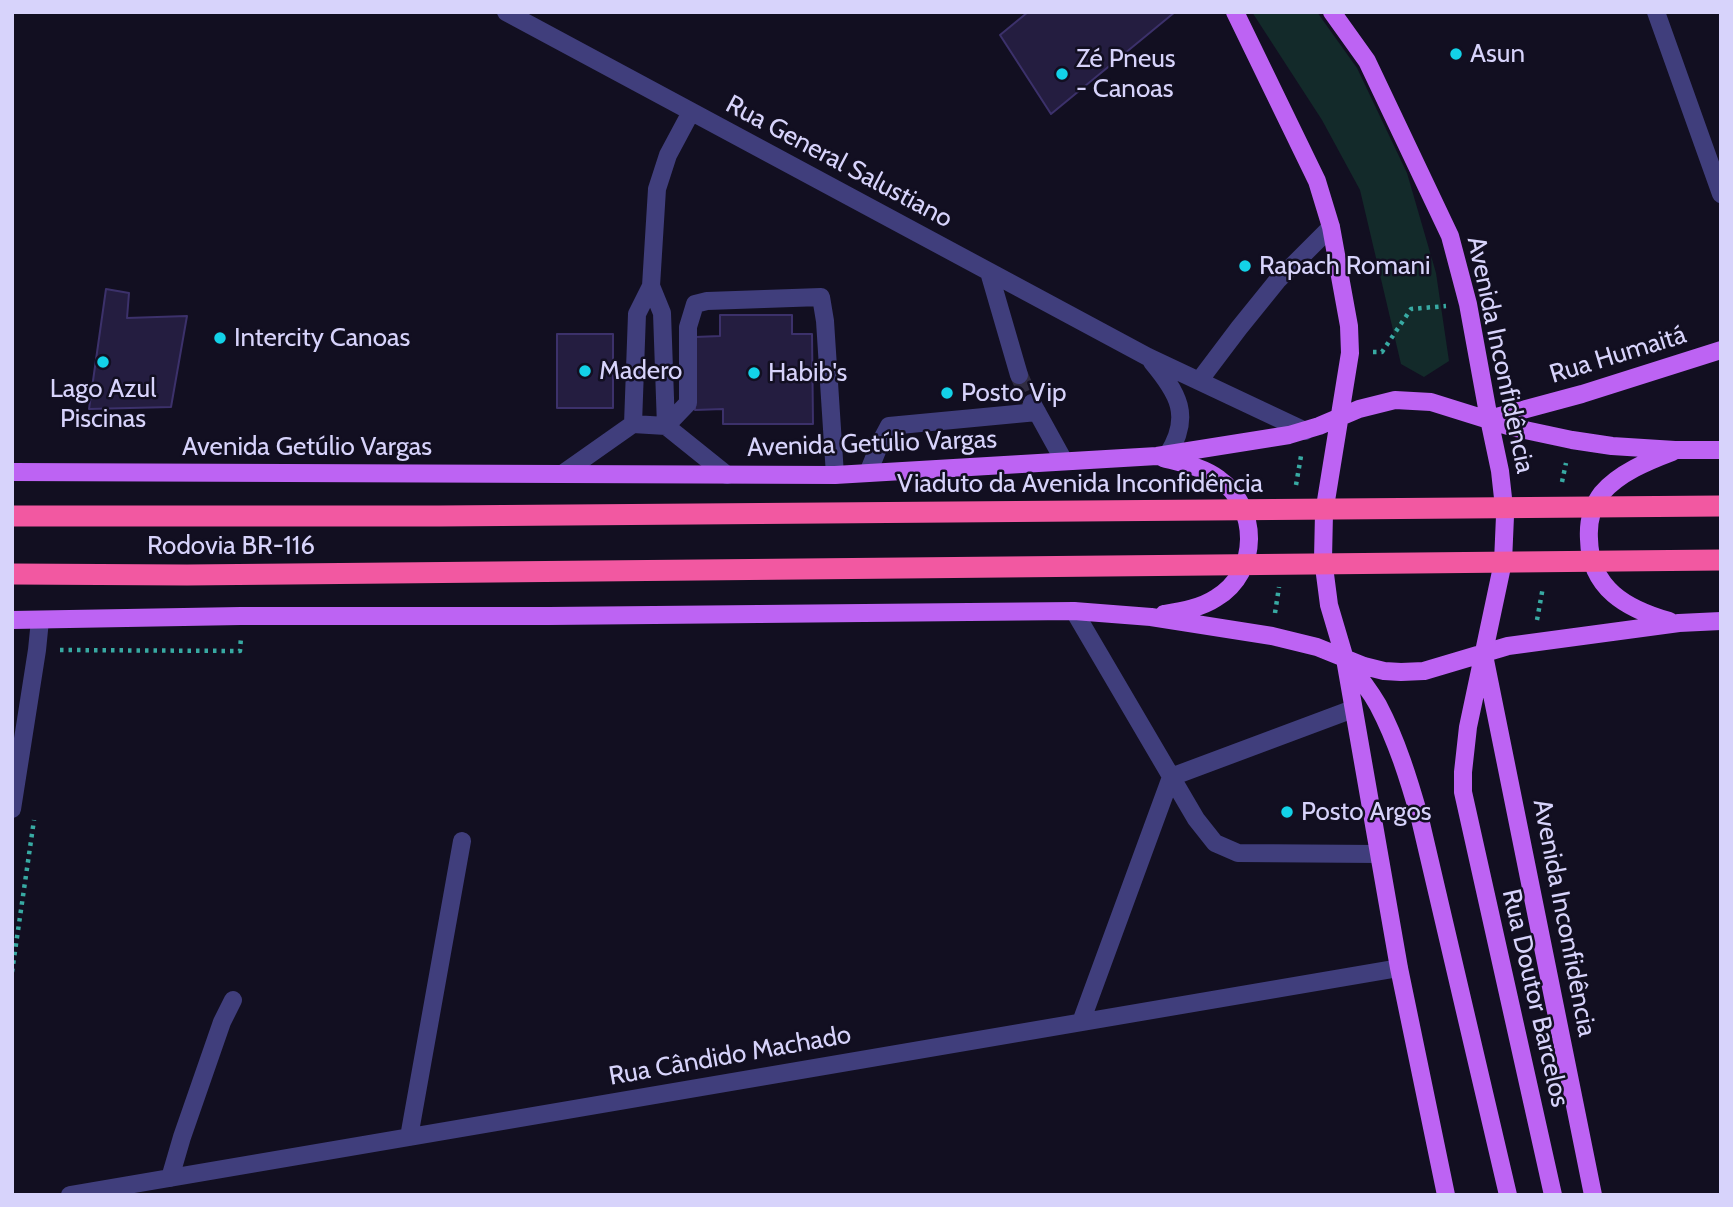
<!DOCTYPE html>
<html>
<head>
<meta charset="utf-8">
<style>
  body { margin:0 }
  #map { position:relative; width:1733px; height:1207px; overflow:hidden; background:#120f21; font-family:Cabin,sans-serif }
  canvas { display:block }
  .frame { position:absolute; inset:0; border:14px solid #d7d3fb; pointer-events:none }
</style>
</head>
<body>
<div id="map">
<canvas width="1733" height="1207"></canvas>
<div class="frame"></div>
</div>
<script>
const ctx = document.querySelector('canvas').getContext('2d');
ctx.lineJoin = 'round';
function paint(path, color) { ctx.fillStyle = color; ctx.fill(path, 'evenodd'); }
function trace(path, color, width, dash) { ctx.strokeStyle = color; ctx.lineWidth = width; ctx.lineCap = dash ? 'butt' : 'round'; ctx.setLineDash(dash || []); ctx.stroke(path); }
function drawText(font, color, halo, rows, align = 'center') {
  ctx.font = font + ' Cabin,sans-serif'; ctx.lineWidth = 5; ctx.setLineDash([]); ctx.textBaseline = 'middle'; ctx.strokeStyle = halo; ctx.fillStyle = color; for (const [text, x, y, turn = 0] of rows) {
    ctx.save(); ctx.translate(x, y); ctx.rotate((+turn || 0) * Math.PI / 180); ctx.textAlign = isNaN(turn) ? turn : align; if (halo) ctx.strokeText(text, 0, 0); ctx.fillText(text, 0, 0); ctx.restore();
  }
}
paint(new Path2D(`
  M 1252,12 L 1317,12 L 1357,68 L 1407,173 L 1436,273 L 1449,361 L 1424,377 L 1401,364 L 1360,190 L 1322,120 Z`), '#132a2a');
const building = new Path2D(`
  M 1028,12 L 1175,12 L 1051,114 L 1000,35 Z
  M 106,289 L 129,293 L 127,318 L 187,316 L 171,407 L 89,409 Z
  M 720,315 L 792,315 L 792,334 L 812,334 L 813,424 L 723,424 L 723,409 L 695,410 L 695,337 L 720,336 Z
  M 557,334 L 613,334 L 613,408 L 557,408 Z`);
paint(building, '#241d40');
trace(building, '#3c316b', 2);
trace(new Path2D(`
  M 1019,375 L 1031,402`), '#302c42', 18, [18, 9]);
trace(new Path2D(`
  M 1373,352 L 1382,352 L 1411,309 L 1446,306
  M 1562,482 L 1566,463
  M 1296,485 L 1301,456
  M 1275,613 L 1279,587
  M 1537,620 L 1543,587
  M 60,650 L 240,651 L 241,637
  M 12,972 L 34,820`), '#38aaa3', 4.5, [3.5, 5]);
trace(new Path2D(`
  M 506,12 L 1148,357 L 1305,431
  M 1656,12 L 1721,194
  M 989,272 L 1019,375
  M 651,286 L 662,313 L 666,426
  M 1152,362 C 1178,393 1192,416 1168,454
  M 1199,381 L 1239,328 L 1277,281 L 1331,227
  M 1032,403 L 1064,461
  M 633,424 L 637,314 L 651,286 L 657,189 L 668,155 L 691,112
  M 666,426 L 688,403 L 688,327 L 695,304 L 707,301 L 821,297 L 825,321 L 835,475
  M 868,473 L 881,441 L 889,426 L 1037,412
  M 562,474 L 633,424 L 666,426 L 727,475
  M 1074,611 L 1196,819 L 1215,843 L 1238,853 L 1378,854
  M 12,809 L 37,650 L 40,620
  M 1081,1022 L 1171,777 L 1353,709
  M 409,1137 L 462,841
  M 170,1178 L 182,1137 L 222,1022 L 233,1000
  M 70,1195 L 1399,968`), '#403e7c', 18);
trace(new Path2D(`
  M 1235,12 L 1317,181 L 1331,227 L 1349,326 L 1350,353 L 1324,513 L 1323,559 L 1329,605 L 1345,659 L 1399,968 L 1446,1195
  M 1332,12 L 1367,61 L 1450,236 L 1468,304 L 1489,419 L 1500,471 L 1505,516 L 1503,562 L 1468,727 L 1463,772 L 1463,792 L 1553,1195
  M 1489,419 L 1582,394 L 1721,350
  M 1163,458 C 1182,463 1203,467 1219,479 C 1259,507 1260,572 1216,598 C 1201,608 1182,611 1164,614
  M 12,472 L 835,475 L 1157,456 L 1289,435 L 1319,426 L 1359,409 L 1395,400 L 1431,402 L 1511,427 L 1572,440 L 1612,446 L 1675,450 L 1721,450
  M 12,620 L 241,616 L 549,616 L 1074,611 L 1151,617 L 1272,636 L 1317,647 L 1364,666 L 1384,671 L 1401,672 L 1424,671 L 1508,646 L 1679,623 L 1721,621
  M 1669,621 C 1627,609 1590,589 1589,539 C 1588,523 1592,506 1602,493 C 1619,473 1648,461 1672,452
  M 1345,660 C 1357,674 1369,689 1378,705 C 1397,741 1409,780 1420,819 L 1508,1195
  M 1485,660 L 1593,1195`), '#bd63f3', 18);
trace(new Path2D(`
  M 12,516 L 439,516 L 1721,506
  M 12,574 L 187,575 L 1721,560`), '#f258a1', 21);
for (const [x, y, r, color] of [
  [1456,54,7,"#13d2e8"],
  [1062,74,7,"#13d2e8"],
  [1245,266,7,"#13d2e8"],
  [220,338,7,"#13d2e8"],
  [103,362,7,"#13d2e8"],
  [585,371,7,"#13d2e8"],
  [754,373,7,"#13d2e8"],
  [947,393,7,"#13d2e8"],
  [1287,812,7,"#13d2e8"]
]) { const dot = new Path2D(); dot.arc(x, y, r, 0, 2 * Math.PI); ctx.fillStyle = color; ctx.fill(dot); trace(dot, '#120f21', 2.5); }
drawText('26px', '#d7d3fb', '#120f21', [
  ["Asun",1470,54],
  ["Zé Pneus",1076,59],
  ["- Canoas",1076,89],
  ["Rapach Romani",1259,266],
  ["Intercity Canoas",234,338],
  ["Madero",599,371],
  ["Habib's",768,373],
  ["Lago Azul",103,389,"center"],
  ["Piscinas",103,419,"center"],
  ["Posto Vip",961,393],
  ["Posto Argos",1301,812]
], 'left');
drawText('26px', '#d7d3fb', '#120f21', [
  ["Rua General Salustiano",839,162,28],
  ["Avenida Inconfidência",1500,355,78],
  ["Rua Humaitá",1618,355,-17],
  ["Avenida Getúlio Vargas",872,444,-2],
  ["Avenida Getúlio Vargas",307,447],
  ["Viaduto da Avenida Inconfidência",1080,484],
  ["Rodovia BR-116",231,546],
  ["Avenida Inconfidência",1564,918,79],
  ["Rua Doutor Barcelos",1535,998,77],
  ["Rua Cândido Machado",730,1056,-10]
]);
</script>
</body>
</html>
